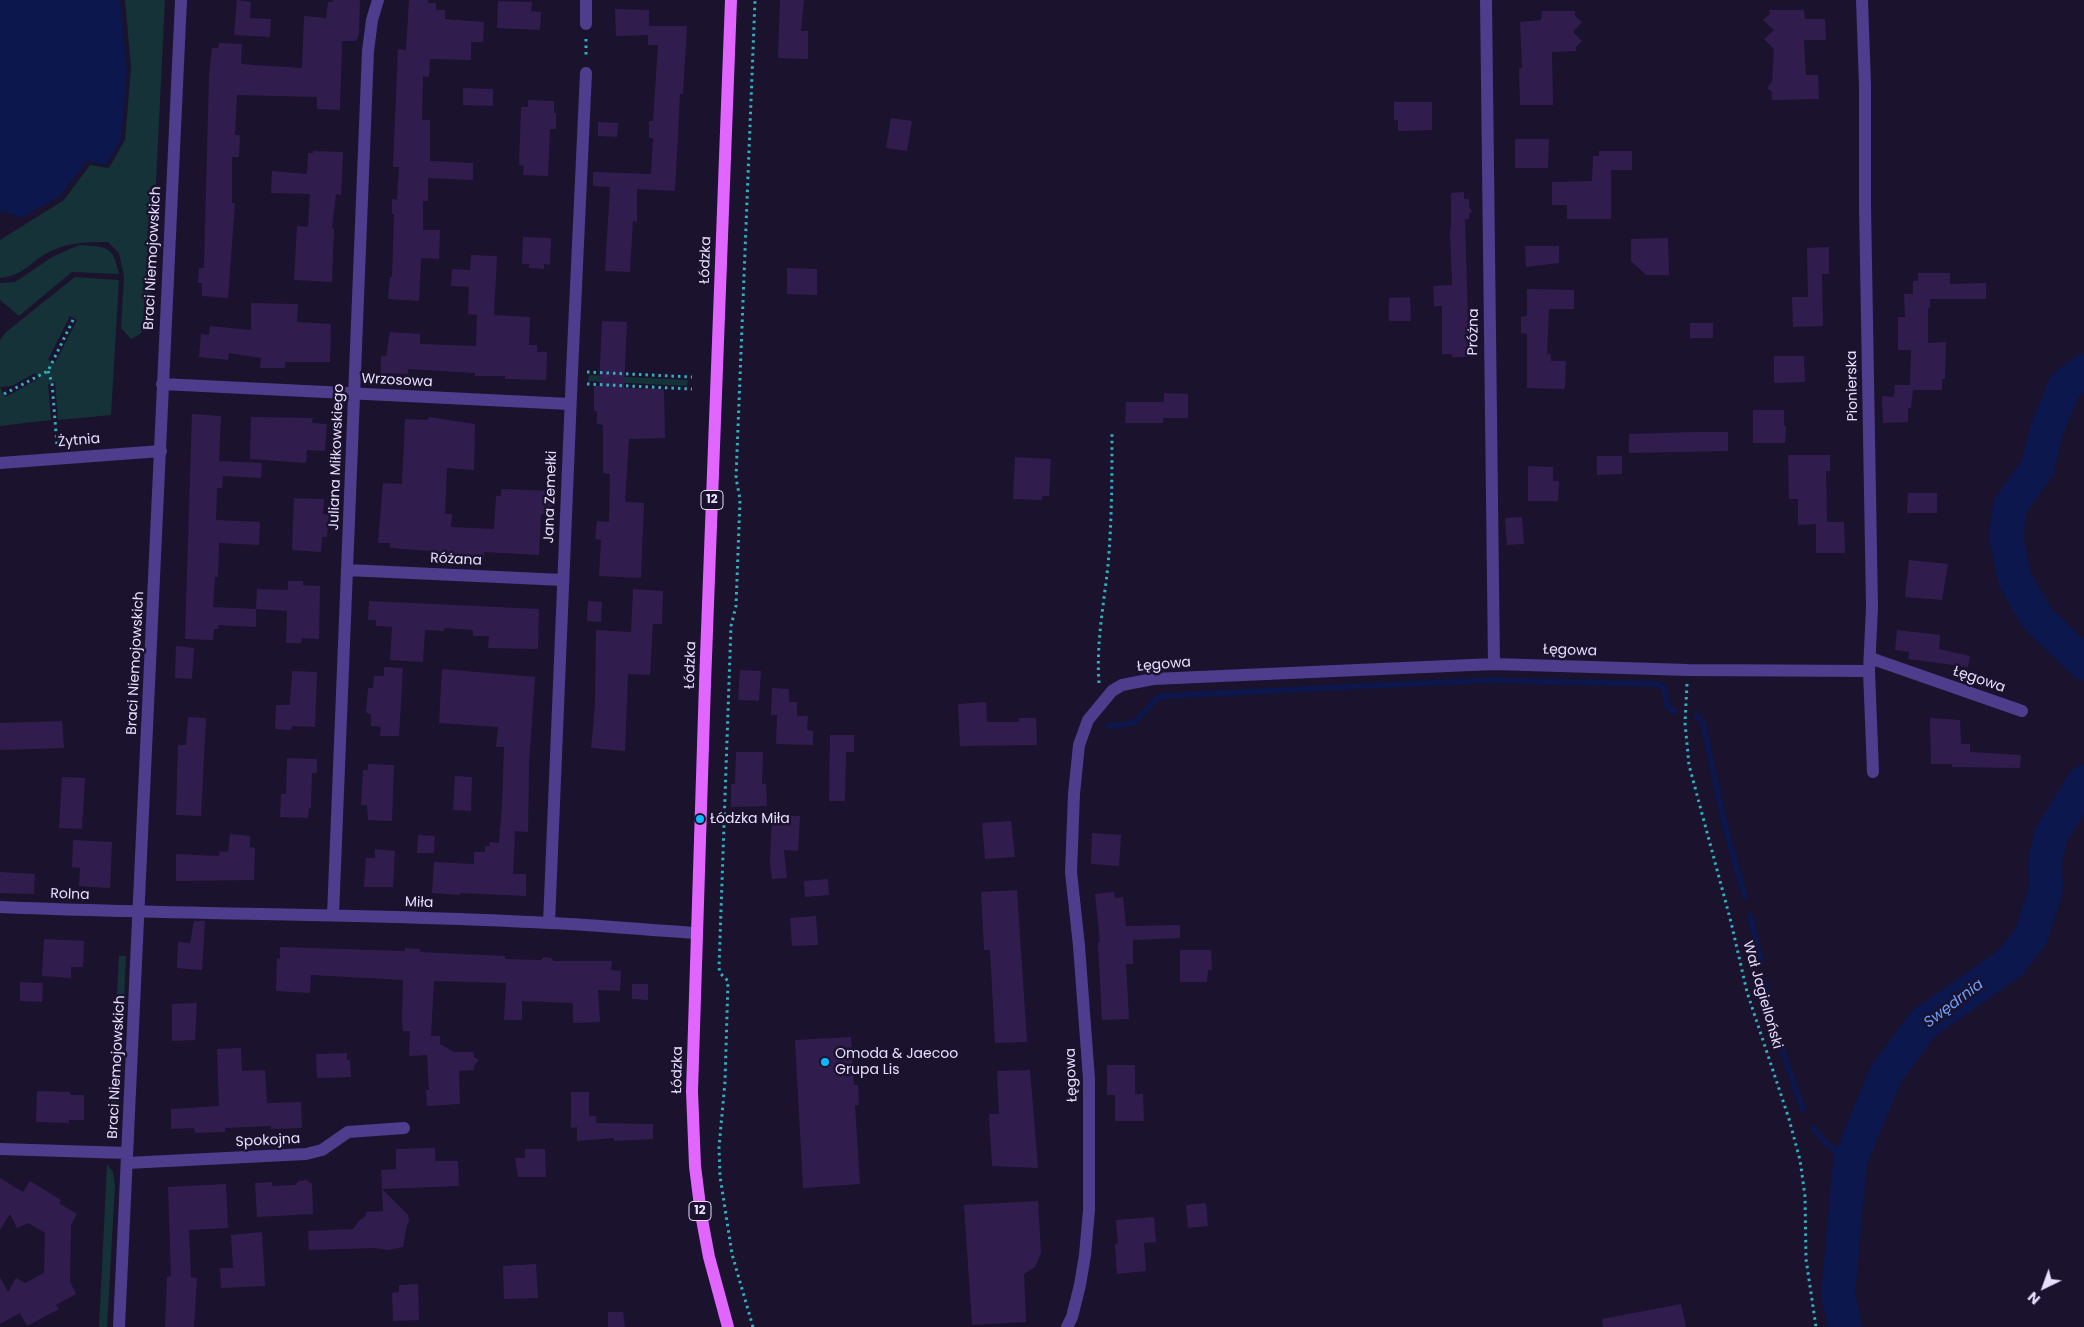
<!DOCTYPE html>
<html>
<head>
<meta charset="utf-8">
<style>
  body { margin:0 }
  #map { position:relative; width:2084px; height:1327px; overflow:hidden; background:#1b122d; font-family:Poppins,sans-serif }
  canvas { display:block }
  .north { position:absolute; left:2019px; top:1262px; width:50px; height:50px; -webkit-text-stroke:4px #1b122d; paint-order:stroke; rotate:222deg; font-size:14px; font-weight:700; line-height:20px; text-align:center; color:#e8deff }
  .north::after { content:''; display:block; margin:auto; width:18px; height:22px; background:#e8deff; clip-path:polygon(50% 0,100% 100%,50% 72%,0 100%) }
</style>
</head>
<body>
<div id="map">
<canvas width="2084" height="1327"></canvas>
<div class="north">N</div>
</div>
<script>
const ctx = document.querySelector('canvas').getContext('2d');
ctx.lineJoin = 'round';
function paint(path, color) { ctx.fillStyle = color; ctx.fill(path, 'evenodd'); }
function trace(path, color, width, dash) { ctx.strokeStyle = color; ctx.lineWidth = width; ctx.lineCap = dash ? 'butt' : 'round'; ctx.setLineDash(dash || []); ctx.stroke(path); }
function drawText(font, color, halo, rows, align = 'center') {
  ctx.font = font + ' Poppins,sans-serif'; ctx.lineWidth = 5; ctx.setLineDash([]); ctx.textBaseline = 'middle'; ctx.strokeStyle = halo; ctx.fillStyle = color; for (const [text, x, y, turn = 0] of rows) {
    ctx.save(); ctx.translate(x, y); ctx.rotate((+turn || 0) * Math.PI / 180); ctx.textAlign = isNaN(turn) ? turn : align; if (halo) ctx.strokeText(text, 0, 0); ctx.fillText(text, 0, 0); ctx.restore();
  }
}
paint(new Path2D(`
  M 125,0 L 165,0 L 149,324 L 139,335 L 131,339 L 121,328 L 124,277 L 119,253 L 108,242 C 86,242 71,242 51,251 C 30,261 26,275 0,278 L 0,240 L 64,200 L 90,165 L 109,168 L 125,140 L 131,68 Z
  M 79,245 C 107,247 113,245 119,274 L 72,272 L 19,316 L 0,300 L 0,283 L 15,282 L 52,257 Z
  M 75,277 L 119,280 L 111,415 L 58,420 L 55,382 L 48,384 L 51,420 L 0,426 L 0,340 L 6,332 ZM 70,316 L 77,320 L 55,363 L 48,360 ZM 35,373 L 38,379 L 5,397 L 0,387 L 12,386 Z
  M 589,375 L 688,380 L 687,386 L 588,381 Z
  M 119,956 L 126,956 L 118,1127 L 115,1136 L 109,1141 Z
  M 107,1164 L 113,1172 L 115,1186 L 107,1327 L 99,1327 Z`), '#143237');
paint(new Path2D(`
  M 0,0 L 120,0 L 127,71 L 121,140 L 106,165 L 87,161 L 60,196 L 20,218 L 1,210 L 0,218 Z`), '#0b174d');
trace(new Path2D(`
  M 1696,714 L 1703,723 L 1724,822 L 1745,897
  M 1109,726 L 1134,723 L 1157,698 L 1164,696 L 1488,680 L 1658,684 L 1665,689 L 1667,706 L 1675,712
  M 1750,916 L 1761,960
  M 1765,982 L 1773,1023
  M 1780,1044 L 1803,1110
  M 1813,1128 L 1826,1143 L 1850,1161`), '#0b174d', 5.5);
trace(new Path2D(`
  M 2084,371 L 2065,386 L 2047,429 L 2038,467 L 2010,506 L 2006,537 L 2015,580 L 2038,619 L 2084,663
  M 1845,1327 L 1838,1295 L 1850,1161 L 1886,1074 L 1924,1023 L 2010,963 L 2031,936 L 2046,889 L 2045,862 L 2051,835 L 2084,782`), '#0b174d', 34);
paint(new Path2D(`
  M 237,0 L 251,2 L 250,18 L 271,19 L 270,37 L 234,35 Z
  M 333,0 L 360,0 L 359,34 L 356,41 L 342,41 L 340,110 L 317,109 L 317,97 L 237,95 L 235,135 L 240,135 L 239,157 L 232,157 L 232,203 L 235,203 L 228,298 L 202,296 L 202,283 L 198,283 L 199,268 L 204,268 L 209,76 L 212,48 L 218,48 L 219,43 L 242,44 L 241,64 L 302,68 L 304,16 L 326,18 L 328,2 L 333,2 Z
  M 409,0 L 428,0 L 428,3 L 436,3 L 436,10 L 445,10 L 445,19 L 484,22 L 483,42 L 471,42 L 471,60 L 430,59 L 429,77 L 423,76 L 422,120 L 430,120 L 430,161 L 473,163 L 473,180 L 428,178 L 428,201 L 423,201 L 423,230 L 440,230 L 439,259 L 421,258 L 419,301 L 388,299 L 390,277 L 392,277 L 394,214 L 392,214 L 392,199 L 397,200 L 399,167 L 393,167 L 398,49 L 406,50 Z
  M 780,0 L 804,0 L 801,31 L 808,31 L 808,59 L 778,58 Z
  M 498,1 L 532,2 L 531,11 L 541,12 L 540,30 L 497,28 Z
  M 615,9 L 649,10 L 649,26 L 687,26 L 683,94 L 680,94 L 675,191 L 637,189 L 637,222 L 633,221 L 630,272 L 605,271 L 610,187 L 593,186 L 593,172 L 651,174 L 653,138 L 649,138 L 649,121 L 653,121 L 658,45 L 648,45 L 648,35 L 616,36 Z
  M 1769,10 L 1804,10 L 1805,19 L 1825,19 L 1826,40 L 1804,40 L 1806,75 L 1818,75 L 1819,99 L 1772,100 L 1772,92 L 1767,88 L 1772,82 L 1774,49 L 1764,39 L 1774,30 L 1763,20 L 1770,14 Z
  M 1542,11 L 1575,11 L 1575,16 L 1582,22 L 1573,32 L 1582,41 L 1576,47 L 1576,51 L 1552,52 L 1553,105 L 1520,105 L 1519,68 L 1522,68 L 1520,22 L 1541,20 Z
  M 463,88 L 493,89 L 493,106 L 463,105 Z
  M 528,100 L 554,101 L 554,113 L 556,113 L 556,129 L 550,129 L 548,176 L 523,175 L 524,166 L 519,165 L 521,107 L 528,107 Z
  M 1394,102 L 1432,102 L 1432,130 L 1398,131 L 1398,120 L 1394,120 Z
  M 891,118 L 912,121 L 907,151 L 886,148 Z
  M 598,122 L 618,123 L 617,137 L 598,136 Z
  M 1515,139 L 1549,139 L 1548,168 L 1515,168 Z
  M 313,151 L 343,152 L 341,195 L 336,194 L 332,228 L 334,229 L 332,282 L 294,280 L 297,226 L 308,227 L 310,194 L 271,193 L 272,171 L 307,174 L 308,153 L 313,153 Z
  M 1599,151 L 1632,151 L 1632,170 L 1611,170 L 1611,219 L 1567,219 L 1567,205 L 1552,205 L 1552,182 L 1592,181 L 1593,156 L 1599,156 Z
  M 1464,192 L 1464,199 L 1469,199 L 1469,206 L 1472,212 L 1469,214 L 1469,219 L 1465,219 L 1469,357 L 1452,357 L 1452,354 L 1442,354 L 1442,306 L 1434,306 L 1433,286 L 1452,285 L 1450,229 L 1451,229 L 1451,193 Z
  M 523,237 L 551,238 L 550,265 L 544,264 L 544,269 L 529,268 L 529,264 L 522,264 Z
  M 1668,238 L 1669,275 L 1646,275 L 1631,261 L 1631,239 Z
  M 1525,246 L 1559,246 L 1559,263 L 1526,267 Z
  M 1829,247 L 1829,274 L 1822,274 L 1823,326 L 1793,327 L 1792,297 L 1808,297 L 1807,248 Z
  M 471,255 L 497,256 L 494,315 L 530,317 L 529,345 L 537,345 L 537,352 L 547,352 L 546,380 L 505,379 L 505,376 L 475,376 L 475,373 L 408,369 L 408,374 L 381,373 L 381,356 L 386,356 L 390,332 L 420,334 L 420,344 L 476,346 L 477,315 L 468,314 L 469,287 L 451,286 L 452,269 L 470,270 Z
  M 787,268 L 817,269 L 817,295 L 787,294 Z
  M 1918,273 L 1950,273 L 1950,284 L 1986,283 L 1986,299 L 1930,299 L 1930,308 L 1928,308 L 1928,343 L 1946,342 L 1945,379 L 1942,379 L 1942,390 L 1913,390 L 1911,408 L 1908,408 L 1908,422 L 1883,423 L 1882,396 L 1894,397 L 1895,385 L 1910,385 L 1911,350 L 1898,350 L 1898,317 L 1905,317 L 1904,294 L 1913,294 L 1913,281 L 1918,281 Z
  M 1527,289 L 1574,290 L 1574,309 L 1549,309 L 1547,354 L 1551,354 L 1551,361 L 1566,361 L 1565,389 L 1527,388 L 1527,334 L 1521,333 L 1521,317 L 1527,316 Z
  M 1410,297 L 1411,321 L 1389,321 L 1389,298 Z
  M 251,303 L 298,304 L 297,322 L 331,324 L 330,362 L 285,362 L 285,368 L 260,368 L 261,358 L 229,353 L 228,360 L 199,357 L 201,334 L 209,335 L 210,326 L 251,330 Z
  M 602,321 L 627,322 L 624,388 L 664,389 L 665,438 L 629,439 L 625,502 L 644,503 L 641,578 L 599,576 L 601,540 L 595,539 L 597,521 L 609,522 L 610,474 L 603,473 L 603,425 L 597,424 L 597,411 L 594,411 L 594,386 L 599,386 Z
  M 1690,323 L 1713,323 L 1713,338 L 1690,338 Z
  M 1774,356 L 1804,356 L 1805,382 L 1774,383 Z
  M 1164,393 L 1188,394 L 1188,418 L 1163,418 L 1163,423 L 1125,423 L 1126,402 L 1164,402 Z
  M 1753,410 L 1784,410 L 1784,426 L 1786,426 L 1785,443 L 1753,443 Z
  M 192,414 L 221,416 L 219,461 L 262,463 L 261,478 L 223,476 L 222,488 L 217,488 L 216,520 L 260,522 L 259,545 L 219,543 L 218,577 L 215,577 L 213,607 L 256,609 L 256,627 L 218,625 L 218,629 L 214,629 L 213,640 L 185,639 Z
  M 251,417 L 313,418 L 312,423 L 327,424 L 325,451 L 307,450 L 306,463 L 250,459 Z
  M 429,417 L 475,424 L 474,470 L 447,468 L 445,514 L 452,514 L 451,527 L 494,529 L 496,496 L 501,496 L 501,489 L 553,491 L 552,514 L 541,514 L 539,555 L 484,552 L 484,559 L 466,558 L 466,554 L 430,555 L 430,551 L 390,548 L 390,543 L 378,543 L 383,483 L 402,484 L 405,419 L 428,420 Z
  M 1696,432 L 1728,432 L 1728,451 L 1629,453 L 1629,434 Z
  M 1788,455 L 1830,455 L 1830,471 L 1826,471 L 1827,522 L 1844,522 L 1845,553 L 1816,553 L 1816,524 L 1798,525 L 1798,499 L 1789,499 Z
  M 1597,456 L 1622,456 L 1622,474 L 1597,475 Z
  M 1015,457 L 1051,459 L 1049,496 L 1042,496 L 1042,500 L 1013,499 Z
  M 1528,466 L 1553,467 L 1553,481 L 1559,481 L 1558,501 L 1528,501 Z
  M 1908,493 L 1937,493 L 1937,513 L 1907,513 Z
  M 294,498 L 324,499 L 323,514 L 329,514 L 328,526 L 327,537 L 322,537 L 321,552 L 292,550 Z
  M 1522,517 L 1524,544 L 1507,545 L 1505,518 Z
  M 1909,560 L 1948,564 L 1942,600 L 1905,597 Z
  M 288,581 L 303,581 L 303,585 L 320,586 L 319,639 L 302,638 L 301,643 L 286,643 L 287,611 L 256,609 L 257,589 L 288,590 Z
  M 633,589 L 663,591 L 662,624 L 653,624 L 650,675 L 628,674 L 625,751 L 591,748 L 595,706 L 596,630 L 631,632 Z
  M 369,601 L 539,609 L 538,649 L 488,648 L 489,636 L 473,636 L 473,630 L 444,628 L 444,631 L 425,630 L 423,662 L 390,660 L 392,627 L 376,626 L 376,620 L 368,620 Z
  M 588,601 L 602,602 L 601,622 L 587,621 Z
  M 1897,630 L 1940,635 L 1939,649 L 1970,656 L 1968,667 L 1908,659 L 1909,652 L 1895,650 Z
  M 176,646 L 194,648 L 192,679 L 175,678 Z
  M 384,667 L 403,668 L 399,736 L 380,736 L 381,727 L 371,726 L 371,714 L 366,713 L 368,688 L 373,688 L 374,676 L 384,676 Z
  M 442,669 L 535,677 L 529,764 L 528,832 L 515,831 L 513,874 L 526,874 L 526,896 L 460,893 L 460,895 L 432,893 L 434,862 L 474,864 L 474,852 L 485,852 L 485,846 L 490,846 L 489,842 L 499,843 L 502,806 L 504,747 L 496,747 L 498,727 L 439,723 Z
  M 740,670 L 761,671 L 759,701 L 738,700 Z
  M 292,671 L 317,672 L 315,727 L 292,726 L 291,730 L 275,729 L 276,705 L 290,705 Z
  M 772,688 L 789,689 L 789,702 L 797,702 L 797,716 L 808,716 L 807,730 L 813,731 L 813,745 L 776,744 L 777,715 L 771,715 Z
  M 986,702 L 987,722 L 1019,722 L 1019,718 L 1036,718 L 1037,745 L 960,746 L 958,704 Z
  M 188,717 L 206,718 L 201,816 L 176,815 L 178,745 L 186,745 Z
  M 1930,718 L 1960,720 L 1961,744 L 1970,744 L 1970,752 L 2021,755 L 2020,768 L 1952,767 L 1952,764 L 1931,764 Z
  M 62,721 L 64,748 L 0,750 L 0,723 Z
  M 830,735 L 854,735 L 854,752 L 846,752 L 845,801 L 829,801 Z
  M 736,752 L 763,752 L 762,784 L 766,784 L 767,806 L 731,807 L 731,784 L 735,784 Z
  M 287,758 L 317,759 L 317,773 L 312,773 L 311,808 L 309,808 L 308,818 L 280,817 L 281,794 L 286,794 Z
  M 368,764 L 394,765 L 392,821 L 368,820 L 367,805 L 361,805 L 363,770 L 368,770 Z
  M 455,776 L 472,777 L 471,811 L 453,810 Z
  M 62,777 L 85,778 L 82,829 L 59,828 Z
  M 772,815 L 800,816 L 798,851 L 784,850 L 787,878 L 772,879 L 770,862 Z
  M 1011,821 L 1015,857 L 985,859 L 982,823 Z
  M 1092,833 L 1121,835 L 1119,866 L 1091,864 Z
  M 230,834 L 250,836 L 250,847 L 255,848 L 254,880 L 176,881 L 176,854 L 219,856 L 220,851 L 228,852 Z
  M 418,835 L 435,836 L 434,853 L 417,853 Z
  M 73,840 L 112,842 L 110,888 L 79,886 L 80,868 L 72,867 Z
  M 375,849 L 395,851 L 393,887 L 364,887 L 366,858 L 375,858 Z
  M 0,872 L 35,874 L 34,894 L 0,893 Z
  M 828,879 L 829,895 L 805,897 L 804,881 Z
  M 1017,890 L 1027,1042 L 995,1043 L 990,950 L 984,950 L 981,892 Z
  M 1114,892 L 1115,898 L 1123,897 L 1126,926 L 1180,925 L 1180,938 L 1133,940 L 1133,964 L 1126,964 L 1129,1019 L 1102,1020 L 1098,942 L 1100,942 L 1095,894 Z
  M 816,916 L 818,945 L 792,946 L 790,918 Z
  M 194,921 L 205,921 L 202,970 L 177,968 L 178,942 L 190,943 Z
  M 44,939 L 84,941 L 83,967 L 71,967 L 71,978 L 42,976 Z
  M 280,947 L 405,951 L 405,948 L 420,949 L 420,952 L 505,956 L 505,959 L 541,960 L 544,957 L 551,958 L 554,961 L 612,961 L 611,970 L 621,971 L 620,991 L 598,990 L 600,1022 L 573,1023 L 573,1003 L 522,1001 L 522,1020 L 504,1020 L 506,983 L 434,981 L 431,1036 L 440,1036 L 440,1044 L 454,1052 L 473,1052 L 474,1057 L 479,1060 L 474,1065 L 474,1070 L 459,1071 L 460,1104 L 427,1106 L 426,1090 L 429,1090 L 427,1055 L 409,1056 L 410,1031 L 403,1031 L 402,1019 L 403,980 L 311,975 L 310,993 L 276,991 L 277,958 L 280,959 Z
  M 1180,950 L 1211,950 L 1212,970 L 1208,970 L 1207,982 L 1180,982 Z
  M 20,982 L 43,983 L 42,1002 L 20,1001 Z
  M 632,984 L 648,984 L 648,1000 L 632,999 Z
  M 197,1003 L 195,1040 L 172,1041 L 172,1004 Z
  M 851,1037 L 854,1085 L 858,1085 L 859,1105 L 855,1105 L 860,1184 L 803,1188 L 795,1040 Z
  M 241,1048 L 242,1071 L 265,1070 L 267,1103 L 301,1102 L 302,1128 L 271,1129 L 271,1126 L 225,1128 L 225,1132 L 195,1133 L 194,1128 L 171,1129 L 171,1109 L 219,1106 L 217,1049 Z
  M 347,1053 L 347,1060 L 350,1060 L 351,1077 L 317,1078 L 316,1054 Z
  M 1107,1065 L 1135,1065 L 1135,1094 L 1143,1094 L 1144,1121 L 1115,1121 L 1115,1095 L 1107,1095 Z
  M 1030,1070 L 1038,1168 L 992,1166 L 989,1114 L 999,1114 L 997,1071 Z
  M 37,1091 L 70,1092 L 70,1095 L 84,1095 L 84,1120 L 69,1120 L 69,1123 L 36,1122 Z
  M 571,1092 L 589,1092 L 589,1116 L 596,1116 L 596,1123 L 653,1124 L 653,1139 L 614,1141 L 614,1138 L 577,1141 L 577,1127 L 571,1128 Z
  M 435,1148 L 435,1161 L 458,1161 L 459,1186 L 382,1189 L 408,1215 L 409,1222 L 407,1225 L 403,1247 L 389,1250 L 374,1248 L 309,1250 L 308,1231 L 353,1229 L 359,1221 L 366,1216 L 366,1212 L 383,1211 L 381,1170 L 396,1169 L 396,1149 Z
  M 525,1149 L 545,1149 L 546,1177 L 518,1177 L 515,1158 L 525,1158 Z
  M 0,1178 L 23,1192 L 30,1181 L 61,1200 L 59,1203 L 77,1214 L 71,1225 L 70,1282 L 76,1294 L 56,1305 L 59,1309 L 27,1326 L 20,1313 L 0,1324 L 0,1277 L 8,1292 L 16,1278 L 25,1283 L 44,1273 L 45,1233 L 28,1223 L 17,1228 L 10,1214 L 0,1230 Z
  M 306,1180 L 312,1184 L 313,1214 L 257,1217 L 255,1183 L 272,1182 L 272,1186 L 295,1185 L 299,1181 Z
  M 226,1184 L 228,1228 L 189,1230 L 191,1277 L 197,1278 L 194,1327 L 165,1327 L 167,1277 L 171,1276 L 168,1187 Z
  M 1038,1201 L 1041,1253 L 1035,1267 L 1024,1274 L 1026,1322 L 972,1325 L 964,1205 Z
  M 1206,1203 L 1208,1226 L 1188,1228 L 1186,1205 Z
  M 1154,1217 L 1156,1242 L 1144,1243 L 1146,1271 L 1117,1274 L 1115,1244 L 1118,1244 L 1116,1220 Z
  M 262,1232 L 265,1286 L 221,1288 L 220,1268 L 233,1268 L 231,1235 Z
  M 536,1264 L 538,1298 L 504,1299 L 503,1266 Z
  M 418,1284 L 419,1320 L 393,1321 L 392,1293 L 399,1292 L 399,1285 Z
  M 1681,1304 L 1686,1327 L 1603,1327 L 1602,1319 Z
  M 608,1312 L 623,1312 L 625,1327 L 608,1327 Z`), '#301d4e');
trace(new Path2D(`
  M 586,39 L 586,58
  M 48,371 L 52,383 L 57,445
  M 587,372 L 692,377
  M 587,384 L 692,389
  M 4,394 L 48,371 L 74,318
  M 1099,683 C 1096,643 1104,604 1108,565 C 1112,520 1112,476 1112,431
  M 1687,684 L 1685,723 L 1689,765 L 1731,922 L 1747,992 L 1789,1119 L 1800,1160 L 1805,1196 L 1806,1259 L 1816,1327
  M 753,1327 L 732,1254 L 720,1176 L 719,1147 L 725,1082 L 728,981 L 720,973 L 719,968 L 731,626 L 736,606 L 740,499 L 736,478 L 755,0`), '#30b0c1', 3, [2.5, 4]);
trace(new Path2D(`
  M 1486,0 L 1494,664
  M 1862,0 L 1865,85 L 1865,206 L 1872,607 L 1869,671 L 1873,772
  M 586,24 L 586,0
  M 162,384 L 570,404
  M 0,463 L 161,451
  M 347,570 L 563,580
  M 1870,658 L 2022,711
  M 0,907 C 183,915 366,913 549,923 C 598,925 647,930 696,933
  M 333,915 L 368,51 L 372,20 L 378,0
  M 549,923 L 572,372 L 586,73
  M 0,1149 L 127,1153
  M 127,1163 L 306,1154 L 322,1150 L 348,1132 L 404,1128
  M 119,1327 L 181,0
  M 1067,1327 L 1072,1317 L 1080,1285 L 1085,1255 L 1089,1210 L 1089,1079 L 1079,946 L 1071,872 L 1074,794 L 1079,745 L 1088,720 L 1112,691 L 1122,685 L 1153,679 L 1494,664 L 1688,670 L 1869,671`), '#4e3c8c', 12);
trace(new Path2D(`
  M 728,1327 L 709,1257 L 701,1214 L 695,1166 L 692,1091 L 705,683 L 731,0`), '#e165ff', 12);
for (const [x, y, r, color] of [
  [700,819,5,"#0abaff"],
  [825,1062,5,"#0abaff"]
]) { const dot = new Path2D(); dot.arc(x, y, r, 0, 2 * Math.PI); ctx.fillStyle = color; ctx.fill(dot); trace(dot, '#1b122d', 2); }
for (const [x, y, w] of [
  [712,500,22],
  [700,1211,22]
]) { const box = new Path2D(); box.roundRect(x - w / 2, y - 9.5, w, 19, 4); ctx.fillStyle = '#1b122d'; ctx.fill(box); trace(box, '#e8deff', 1); }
drawText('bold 12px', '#e8deff', null, [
  ["12",712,500],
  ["12",700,1211]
]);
drawText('14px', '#e8deff', '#1b122d', [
  ["Braci Niemojowskich",153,258,-87],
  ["Łódzka",706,260,-88],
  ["Próżna",1474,332,-89],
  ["Wrzosowa",397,381,3],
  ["Pionierska",1853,386,-91],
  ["Żytnia",79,441,-5],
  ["Juliana Miłkowskiego",337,457,-88],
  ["Jana Zemełki",551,497,-88],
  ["Różana",456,560,3],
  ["Łęgowa",1570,651,2],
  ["Braci Niemojowskich",136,663,-87],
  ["Łódzka",691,665,-88],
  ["Łęgowa",1164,665,-5],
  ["Łęgowa",1979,680,19],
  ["Rolna",70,895,2],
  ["Miła",419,903,2],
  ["Wał Jagielloński",1762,995,74],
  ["Braci Niemojowskich",117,1067,-87],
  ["Łódzka",678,1070,-89],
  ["Łęgowa",1072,1075,-92],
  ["Spokojna",268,1141,-3]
]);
drawText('14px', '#e8deff', '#1b122d', [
  ["Łódzka Miła",710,819],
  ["Omoda & Jaecoo",835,1054],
  ["Grupa Lis",835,1070]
], 'left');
drawText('italic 15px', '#6ca0ff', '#1b122d', [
  ["Swędrnia",1954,1004,-37]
]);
</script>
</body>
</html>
